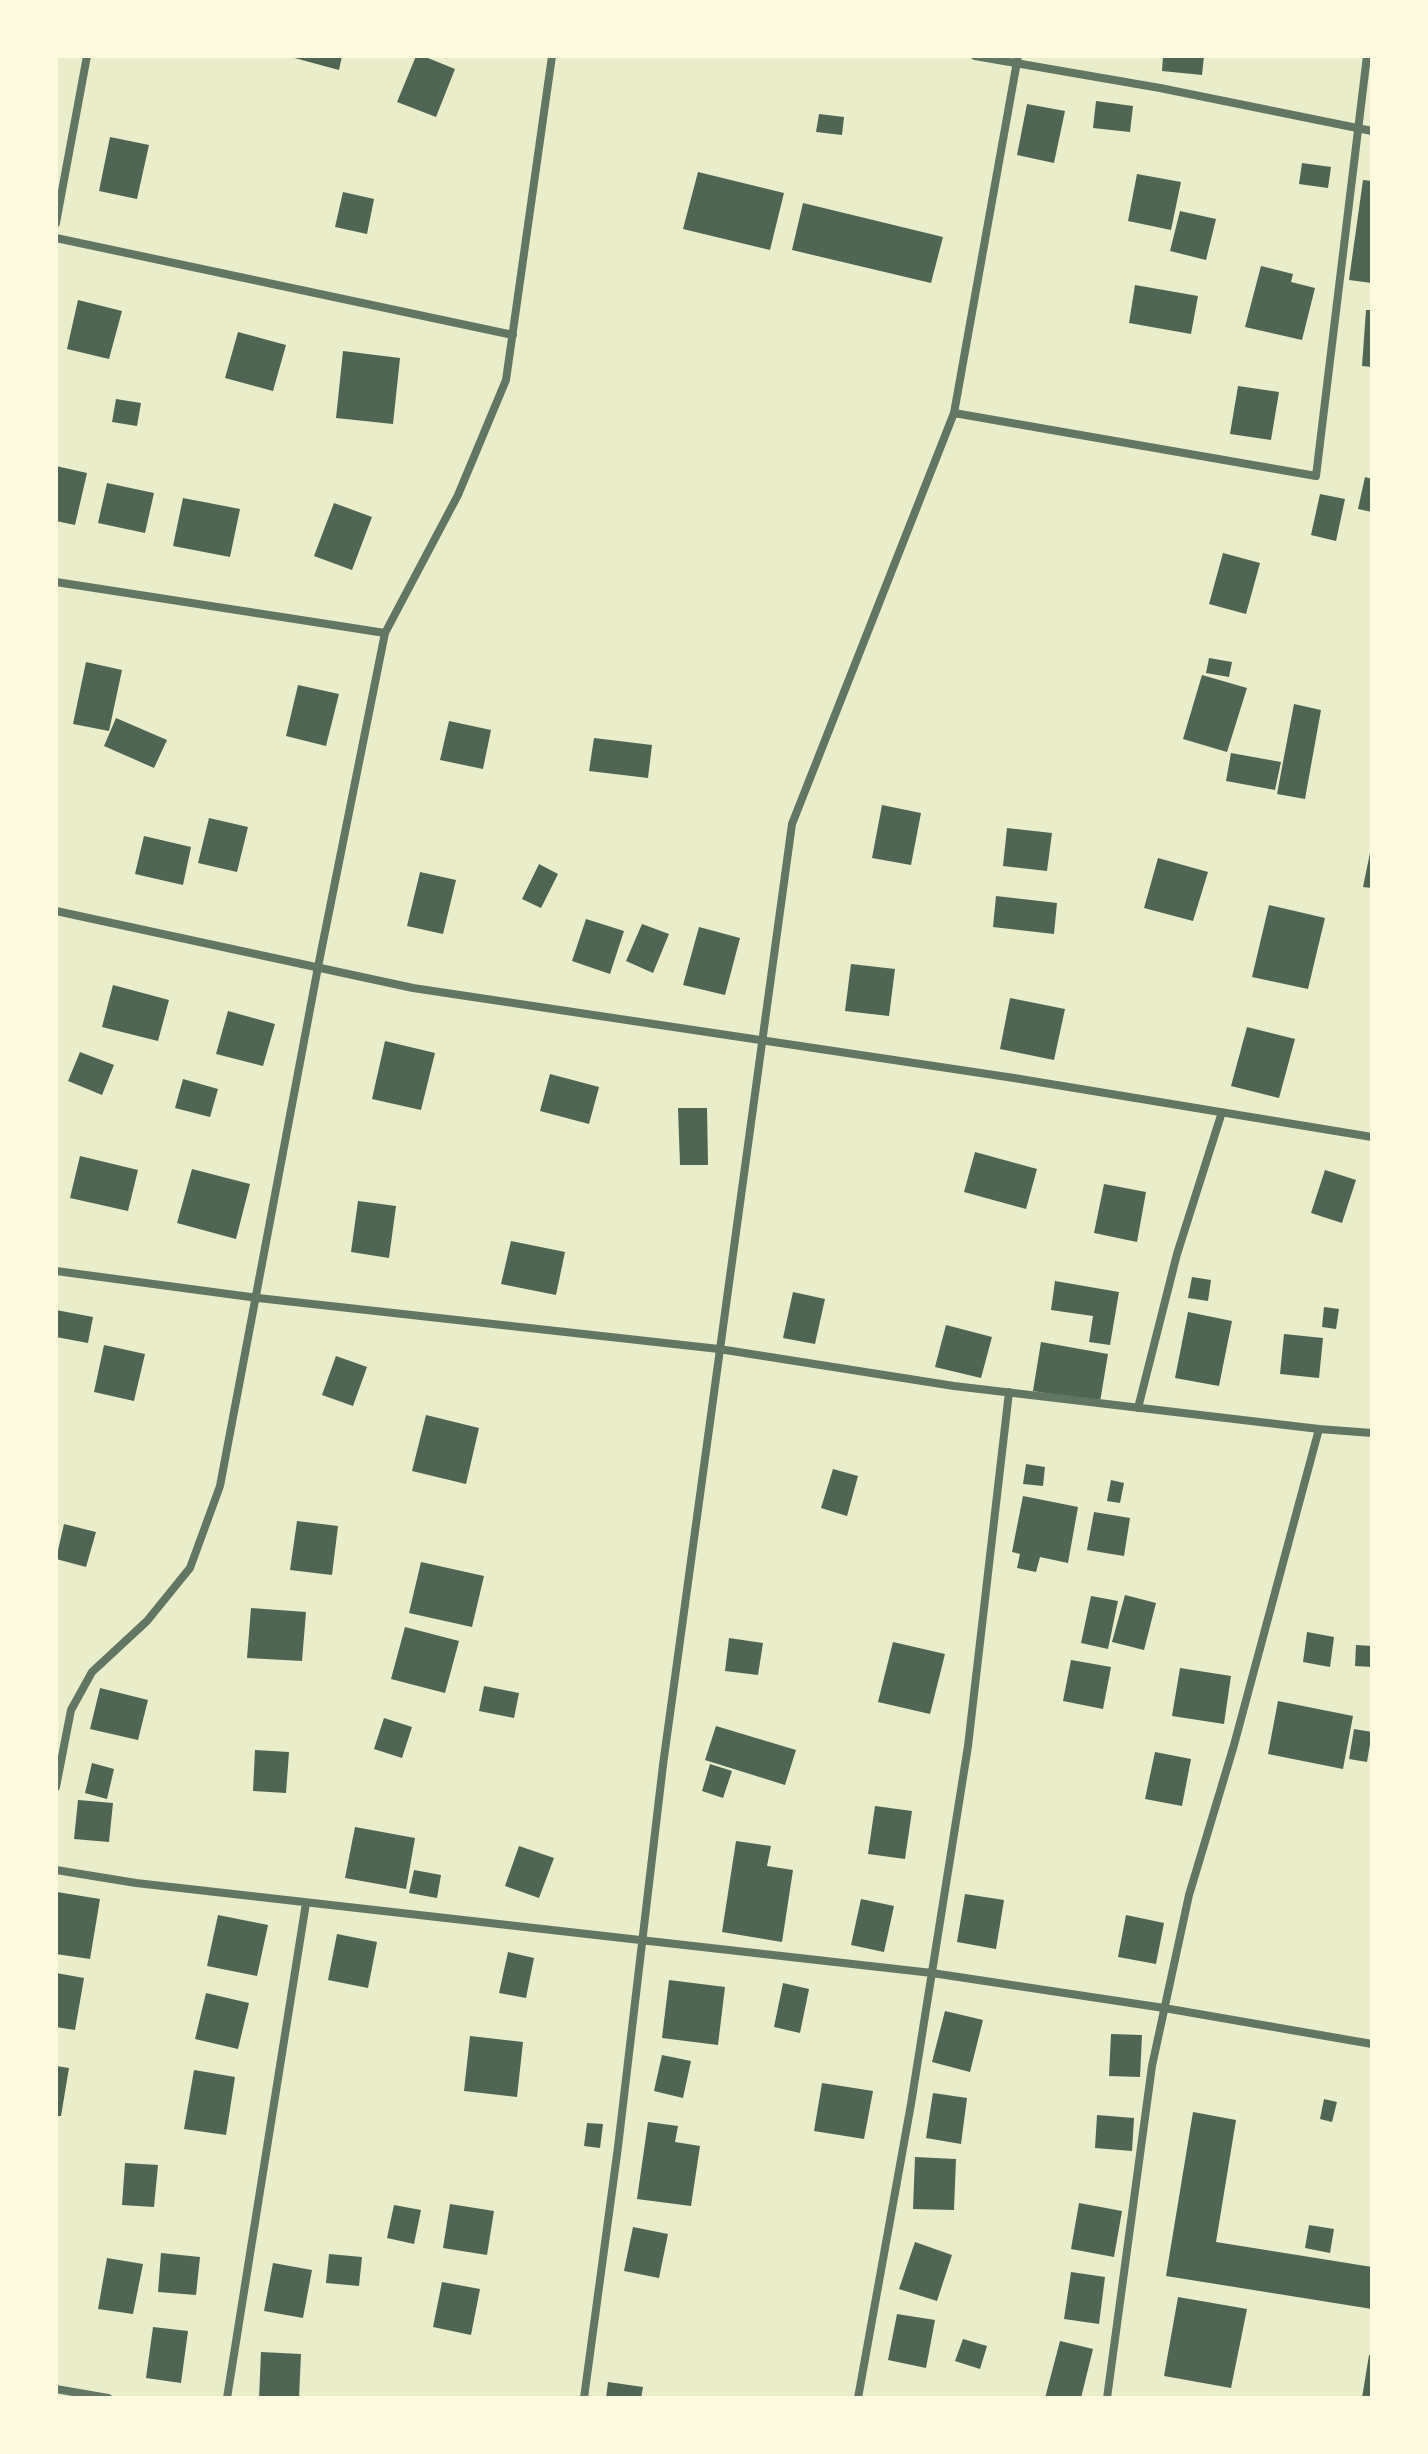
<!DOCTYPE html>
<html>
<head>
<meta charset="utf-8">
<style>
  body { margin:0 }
  #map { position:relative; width:1428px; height:2454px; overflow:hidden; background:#e9edc9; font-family:"Fira Sans Condensed",sans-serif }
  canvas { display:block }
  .frame { position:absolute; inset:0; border:58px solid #fefae0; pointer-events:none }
</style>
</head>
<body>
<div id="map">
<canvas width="1428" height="2454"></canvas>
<div class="frame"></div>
</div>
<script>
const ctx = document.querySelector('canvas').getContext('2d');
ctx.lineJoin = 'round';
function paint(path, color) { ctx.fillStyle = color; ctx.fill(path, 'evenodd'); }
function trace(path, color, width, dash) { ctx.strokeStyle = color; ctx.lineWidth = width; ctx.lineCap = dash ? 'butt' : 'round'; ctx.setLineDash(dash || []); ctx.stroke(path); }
paint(new Path2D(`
  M 287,56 L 342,56 L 339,70 Z
  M 416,56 L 423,56 L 455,69 L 436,117 L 397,102 Z
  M 1163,56 L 1204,56 L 1202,75 L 1162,71 Z
  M 1096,101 L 1133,106 L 1130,132 L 1093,128 Z
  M 1027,104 L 1065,111 L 1054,163 L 1017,155 Z
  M 819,114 L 844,117 L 842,135 L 816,132 Z
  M 110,137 L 149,145 L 137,199 L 99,191 Z
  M 1302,163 L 1331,167 L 1328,188 L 1299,184 Z
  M 698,172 L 784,193 L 770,250 L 683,229 Z
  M 1137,174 L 1181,182 L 1171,230 L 1128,221 Z
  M 1363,180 L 1372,181 L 1372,283 L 1349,280 Z
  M 343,192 L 374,199 L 367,234 L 335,227 Z
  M 803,203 L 943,237 L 931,283 L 792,250 Z
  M 1180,211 L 1216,219 L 1206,260 L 1170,251 Z
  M 1261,266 L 1293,274 L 1291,282 L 1315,288 L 1302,340 L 1245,327 Z
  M 1135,285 L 1198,296 L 1191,334 L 1129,323 Z
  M 78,300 L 122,311 L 109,359 L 67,349 Z
  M 1366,310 L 1372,310 L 1372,367 L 1362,366 Z
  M 238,332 L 286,345 L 273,391 L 225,378 Z
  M 343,351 L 400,358 L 393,424 L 336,418 Z
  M 1238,386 L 1279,392 L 1271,440 L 1230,434 Z
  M 116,399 L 141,403 L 137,426 L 112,422 Z
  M 56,466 L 87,473 L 75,525 L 56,521 Z
  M 1365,477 L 1372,479 L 1372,512 L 1358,509 Z
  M 107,483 L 154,493 L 145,533 L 98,523 Z
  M 1320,494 L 1345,499 L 1336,541 L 1311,535 Z
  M 183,498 L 240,509 L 230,557 L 173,546 Z
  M 334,503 L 372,517 L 352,570 L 314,556 Z
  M 1223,553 L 1260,563 L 1246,614 L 1209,604 Z
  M 1209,658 L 1232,662 L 1229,677 L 1206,673 Z
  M 86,662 L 122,670 L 109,731 L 73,724 Z
  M 1202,675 L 1247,688 L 1227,752 L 1183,739 Z
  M 298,685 L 339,694 L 326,746 L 286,736 Z
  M 1294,704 L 1321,710 L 1305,799 L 1277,794 Z
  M 116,718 L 167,740 L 154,768 L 104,746 Z
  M 449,721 L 491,730 L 483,769 L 440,760 Z
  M 594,738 L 652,745 L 648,778 L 589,771 Z
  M 1231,753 L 1281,762 L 1275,790 L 1226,781 Z
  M 882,805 L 921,813 L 911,865 L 872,858 Z
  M 209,818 L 248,827 L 237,872 L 198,863 Z
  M 1007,828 L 1052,833 L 1047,871 L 1003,866 Z
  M 144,836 L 191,847 L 183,885 L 135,874 Z
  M 1371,848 L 1372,848 L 1372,888 L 1363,887 Z
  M 1158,858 L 1208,872 L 1193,921 L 1144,908 Z
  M 539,864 L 558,874 L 541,908 L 522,899 Z
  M 420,872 L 456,880 L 443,934 L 407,926 Z
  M 996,896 L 1057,903 L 1054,934 L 993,927 Z
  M 1269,905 L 1325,918 L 1308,989 L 1252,977 Z
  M 586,919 L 624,931 L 610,974 L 572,961 Z
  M 642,924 L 669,934 L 653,973 L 626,961 Z
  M 699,927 L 740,938 L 725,995 L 683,985 Z
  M 851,964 L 895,969 L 889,1016 L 845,1011 Z
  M 113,985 L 169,1000 L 158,1041 L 102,1027 Z
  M 1010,998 L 1065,1009 L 1054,1060 L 1000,1049 Z
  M 228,1011 L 275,1024 L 263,1066 L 216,1054 Z
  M 1247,1027 L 1295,1039 L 1279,1098 L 1231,1086 Z
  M 385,1041 L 435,1053 L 421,1110 L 372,1099 Z
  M 80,1052 L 114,1065 L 102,1095 L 68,1081 Z
  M 550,1074 L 599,1087 L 589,1124 L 540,1111 Z
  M 183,1079 L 218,1089 L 210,1117 L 175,1108 Z
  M 678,1108 L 707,1108 L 708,1165 L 680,1165 Z
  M 975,1152 L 1037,1169 L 1026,1209 L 964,1192 Z
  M 80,1156 L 138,1170 L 128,1211 L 70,1198 Z
  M 192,1169 L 250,1184 L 236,1239 L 177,1223 Z
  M 1325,1170 L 1356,1180 L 1342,1223 L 1311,1213 Z
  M 1104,1184 L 1146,1192 L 1137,1242 L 1094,1233 Z
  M 358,1201 L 396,1206 L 389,1258 L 351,1252 Z
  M 511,1241 L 565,1252 L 556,1295 L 501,1284 Z
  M 1192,1277 L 1211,1280 L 1208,1301 L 1188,1298 Z
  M 1055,1281 L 1119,1292 L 1110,1345 L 1089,1342 L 1093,1316 L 1051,1310 Z
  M 793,1292 L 825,1299 L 815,1344 L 783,1338 Z
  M 1324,1307 L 1339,1309 L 1336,1329 L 1322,1327 Z
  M 56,1310 L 93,1317 L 88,1343 L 56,1337 Z
  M 1188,1312 L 1232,1321 L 1219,1386 L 1175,1378 Z
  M 946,1325 L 992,1337 L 981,1378 L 935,1367 Z
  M 1284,1334 L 1323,1338 L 1319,1378 L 1280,1374 Z
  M 1041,1342 L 1108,1354 L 1100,1402 L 1033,1391 Z
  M 104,1345 L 145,1354 L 134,1401 L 94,1392 Z
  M 336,1356 L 367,1367 L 353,1406 L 322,1395 Z
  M 426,1415 L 479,1428 L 466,1484 L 412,1471 Z
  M 1026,1464 L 1045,1467 L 1043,1486 L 1023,1484 Z
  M 833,1469 L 858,1476 L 847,1516 L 821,1508 Z
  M 1111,1480 L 1124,1483 L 1120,1503 L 1107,1501 Z
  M 1023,1496 L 1078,1507 L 1068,1563 L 1040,1557 L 1036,1572 L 1017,1568 L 1020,1554 L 1012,1552 Z
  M 1094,1512 L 1130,1518 L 1124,1556 L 1087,1550 Z
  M 297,1521 L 338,1526 L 332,1575 L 290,1570 Z
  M 64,1524 L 96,1532 L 86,1567 L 56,1559 Z
  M 421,1562 L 484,1576 L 472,1627 L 409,1613 Z
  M 1125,1595 L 1156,1603 L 1144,1650 L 1112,1642 Z
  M 1091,1596 L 1118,1601 L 1108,1649 L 1081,1643 Z
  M 251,1608 L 306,1612 L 302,1661 L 247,1658 Z
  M 405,1627 L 459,1641 L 445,1693 L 391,1679 Z
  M 1307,1632 L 1334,1637 L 1330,1667 L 1303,1662 Z
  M 729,1638 L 763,1643 L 758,1675 L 725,1671 Z
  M 893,1642 L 945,1654 L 930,1714 L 878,1702 Z
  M 1356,1645 L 1372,1646 L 1372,1667 L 1355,1666 Z
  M 1071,1660 L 1111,1667 L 1103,1709 L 1063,1701 Z
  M 1180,1668 L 1231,1676 L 1224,1724 L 1172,1716 Z
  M 484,1686 L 519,1693 L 514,1718 L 479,1711 Z
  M 100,1688 L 148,1700 L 138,1740 L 90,1729 Z
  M 1278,1701 L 1353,1716 L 1343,1769 L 1268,1754 Z
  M 384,1718 L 412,1727 L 402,1758 L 374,1749 Z
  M 716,1726 L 796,1750 L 785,1785 L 705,1760 Z
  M 1354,1729 L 1372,1732 L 1367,1762 L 1349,1759 Z
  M 255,1750 L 289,1752 L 286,1793 L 253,1791 Z
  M 1155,1752 L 1191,1759 L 1182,1806 L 1145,1799 Z
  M 92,1763 L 114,1769 L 107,1799 L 85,1793 Z
  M 710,1764 L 732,1771 L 723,1798 L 702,1791 Z
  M 78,1800 L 113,1803 L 109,1842 L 74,1839 Z
  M 875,1806 L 912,1811 L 905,1859 L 868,1854 Z
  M 355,1827 L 415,1838 L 406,1889 L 345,1878 Z
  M 736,1841 L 771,1846 L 767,1866 L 793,1870 L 782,1942 L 722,1932 Z
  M 519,1846 L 554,1858 L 539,1898 L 505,1886 Z
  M 414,1870 L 441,1875 L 437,1898 L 409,1893 Z
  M 57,1892 L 100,1899 L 90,1959 L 56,1954 Z
  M 965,1894 L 1004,1900 L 996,1949 L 957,1942 Z
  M 861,1899 L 894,1906 L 884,1952 L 851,1945 Z
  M 218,1915 L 268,1925 L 257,1976 L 207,1966 Z
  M 1126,1915 L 1164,1923 L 1156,1964 L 1118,1957 Z
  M 337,1934 L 377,1942 L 368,1988 L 328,1980 Z
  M 508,1952 L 534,1958 L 526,1998 L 499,1993 Z
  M 56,1973 L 84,1978 L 75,2030 L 56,2027 Z
  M 669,1980 L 725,1987 L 718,2045 L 662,2038 Z
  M 783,1983 L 809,1989 L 800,2033 L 774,2027 Z
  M 206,1993 L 249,2003 L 238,2049 L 195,2039 Z
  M 945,2011 L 983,2020 L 970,2072 L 932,2062 Z
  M 1111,2034 L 1142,2035 L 1140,2077 L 1109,2076 Z
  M 470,2036 L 523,2042 L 517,2097 L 464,2091 Z
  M 662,2055 L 691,2061 L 683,2098 L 654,2091 Z
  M 56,2066 L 69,2068 L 61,2116 L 56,2116 Z
  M 194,2070 L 235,2077 L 226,2135 L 184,2129 Z
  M 822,2083 L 873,2091 L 864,2139 L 814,2131 Z
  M 933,2093 L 967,2098 L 961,2144 L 926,2138 Z
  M 1324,2099 L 1337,2102 L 1332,2122 L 1320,2119 Z
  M 1193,2112 L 1236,2120 L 1216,2242 L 1372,2267 L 1372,2309 L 1166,2276 Z
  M 1097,2115 L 1134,2118 L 1132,2151 L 1095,2148 Z
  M 648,2122 L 678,2126 L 675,2142 L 700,2146 L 691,2206 L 637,2199 Z
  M 587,2123 L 603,2124 L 600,2148 L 584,2146 Z
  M 915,2157 L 956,2159 L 954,2210 L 913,2209 Z
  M 125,2163 L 158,2165 L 154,2207 L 122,2205 Z
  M 1079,2203 L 1122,2211 L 1114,2257 L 1071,2249 Z
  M 450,2204 L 494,2211 L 487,2255 L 443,2248 Z
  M 394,2205 L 421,2210 L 414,2244 L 387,2238 Z
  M 1309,2225 L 1334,2229 L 1330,2253 L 1305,2248 Z
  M 633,2227 L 668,2234 L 659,2278 L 624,2271 Z
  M 915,2242 L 952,2255 L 937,2301 L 899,2289 Z
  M 161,2253 L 200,2257 L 196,2295 L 158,2292 Z
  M 329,2254 L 362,2257 L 359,2286 L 326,2283 Z
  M 107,2258 L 143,2264 L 133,2314 L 98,2309 Z
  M 273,2263 L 312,2270 L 303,2318 L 264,2311 Z
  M 1071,2272 L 1105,2277 L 1099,2324 L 1064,2319 Z
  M 442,2282 L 480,2289 L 471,2335 L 433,2327 Z
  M 1178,2297 L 1247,2309 L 1231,2388 L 1164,2376 Z
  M 897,2314 L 935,2320 L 926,2368 L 888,2360 Z
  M 153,2327 L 188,2331 L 181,2383 L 146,2378 Z
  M 963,2339 L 987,2346 L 980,2369 L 955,2361 Z
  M 1060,2341 L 1093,2349 L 1081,2398 L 1045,2398 Z
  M 261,2352 L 301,2354 L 299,2398 L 259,2398 Z
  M 1369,2355 L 1372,2355 L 1372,2398 L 1362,2398 Z
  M 608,2382 L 643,2387 L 641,2398 L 606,2398 Z`), '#4f6655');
trace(new Path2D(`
  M 975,56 L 1160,88 L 1372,131
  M 1018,56 L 954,413 L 1316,476 L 1367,56
  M 56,223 L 87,56
  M 56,238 L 513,335
  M 56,582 L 385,633
  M 56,911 L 413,988 L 1014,1078 L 1372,1137
  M 56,1271 L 258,1298 L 719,1349 L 954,1386 L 1319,1429 L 1372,1433
  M 1138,1408 L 1177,1254 L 1222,1112
  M 56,1787 L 71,1710 L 92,1672 L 147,1621 L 190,1568 L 220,1486 L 318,967 L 385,633 L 458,495 L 506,380 L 552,56
  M 56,1870 L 136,1883 L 932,1973 L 1164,2008 L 1372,2044
  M 56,2389 L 108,2398
  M 227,2398 L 306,1903
  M 584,2398 L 618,2147 L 663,1765 L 792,824 L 954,413
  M 858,2398 L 911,2104 L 968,1746 L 1009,1392
  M 1107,2398 L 1152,2066 L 1189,1895 L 1234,1745 L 1319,1429`), '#617663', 8);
</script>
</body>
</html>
